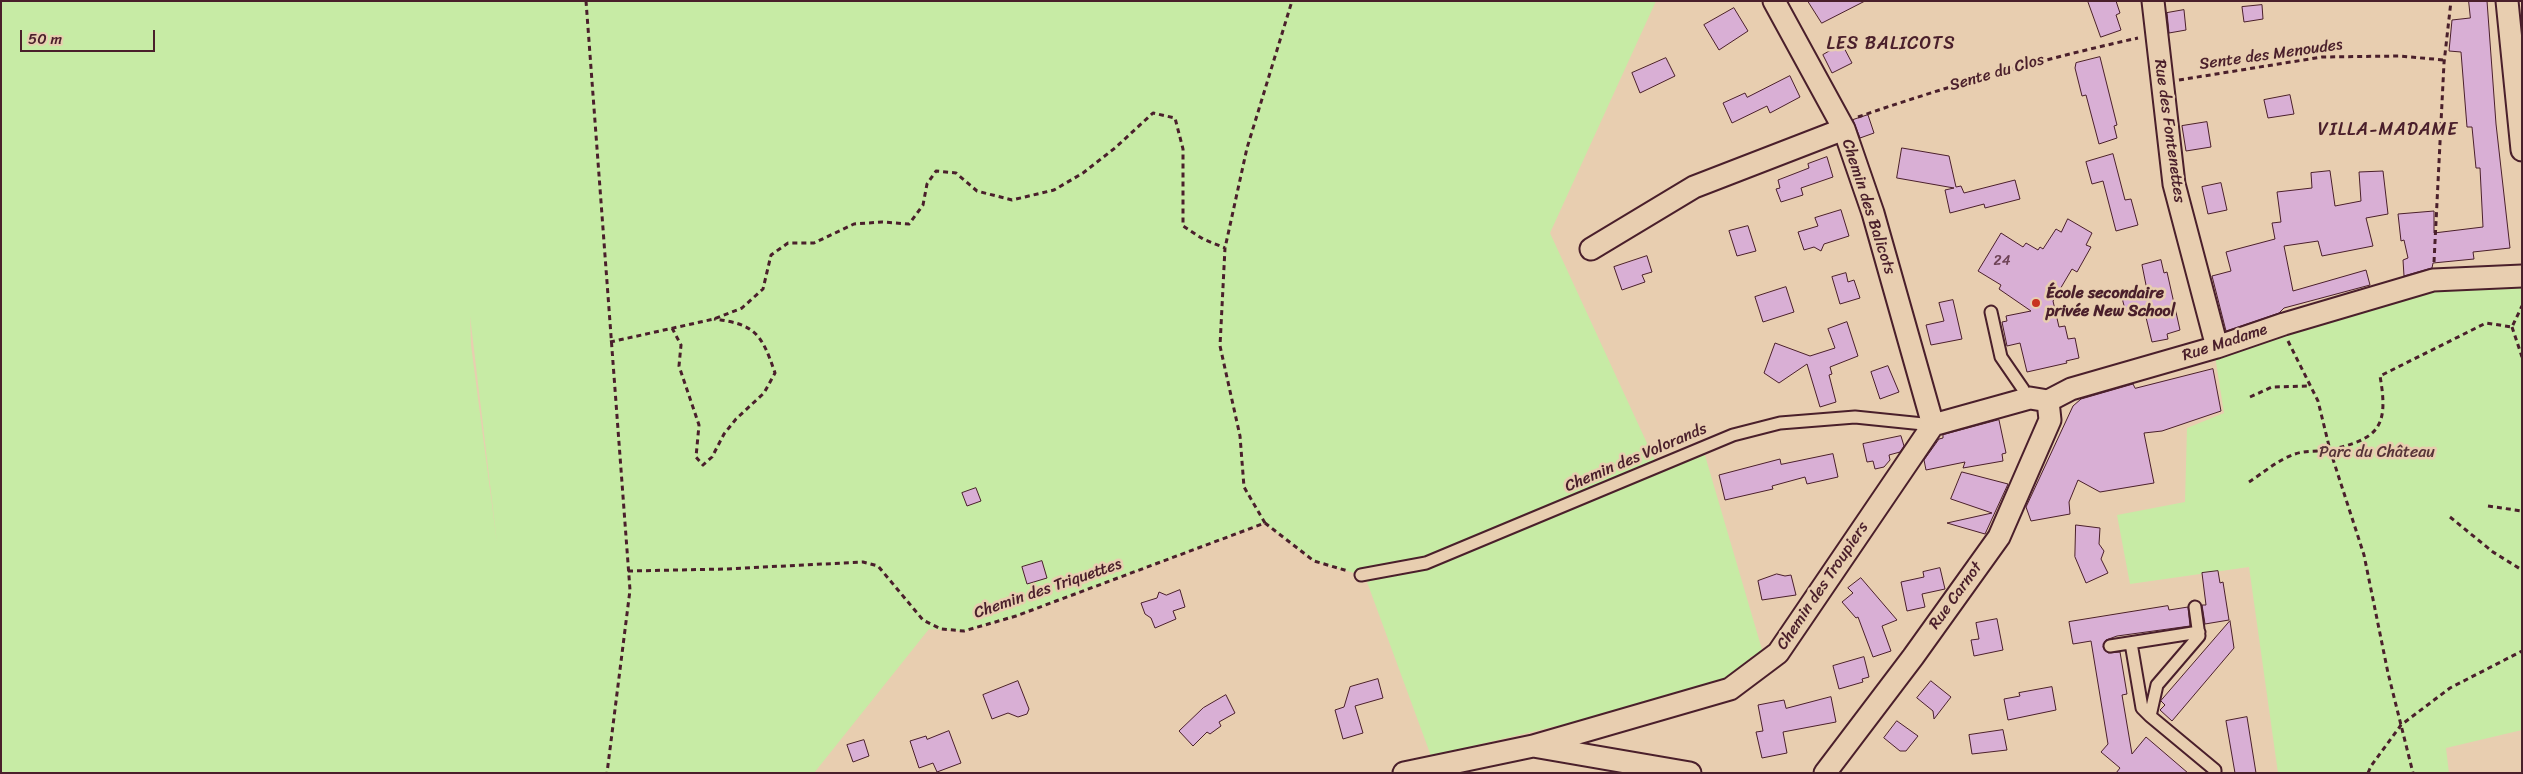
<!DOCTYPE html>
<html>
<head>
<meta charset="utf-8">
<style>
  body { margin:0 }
  #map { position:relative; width:2523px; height:774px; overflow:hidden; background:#e8ceb0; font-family:Sriracha,sans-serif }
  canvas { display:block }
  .frame { position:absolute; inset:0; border:2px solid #4a1f2b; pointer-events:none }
  .scale { position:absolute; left:20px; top:30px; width:135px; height:22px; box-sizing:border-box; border:2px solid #4a1f2b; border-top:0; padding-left:6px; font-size:15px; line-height:18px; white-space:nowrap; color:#4a1f2b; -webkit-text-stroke:4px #e8ceb0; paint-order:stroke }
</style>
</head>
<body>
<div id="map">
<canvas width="2523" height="774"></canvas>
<div class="frame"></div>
<div class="scale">50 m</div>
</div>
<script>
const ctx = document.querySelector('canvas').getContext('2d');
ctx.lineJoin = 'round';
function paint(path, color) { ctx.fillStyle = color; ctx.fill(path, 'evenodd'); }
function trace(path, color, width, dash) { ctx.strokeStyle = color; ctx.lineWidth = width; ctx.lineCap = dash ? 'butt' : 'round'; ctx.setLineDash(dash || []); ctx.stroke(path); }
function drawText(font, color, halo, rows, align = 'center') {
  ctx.font = font + ' Sriracha,sans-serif'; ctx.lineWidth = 5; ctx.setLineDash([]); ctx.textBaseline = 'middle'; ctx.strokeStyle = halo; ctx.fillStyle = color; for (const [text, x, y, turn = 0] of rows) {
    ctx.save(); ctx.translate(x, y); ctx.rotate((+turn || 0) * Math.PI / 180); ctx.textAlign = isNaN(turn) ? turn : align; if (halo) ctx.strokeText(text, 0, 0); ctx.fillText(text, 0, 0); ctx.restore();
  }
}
paint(new Path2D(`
  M 1,1 L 1656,1 L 1550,233 L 1658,467 L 1433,560 L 1361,575 L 1314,561 L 1264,523 L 1016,616 L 964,631 L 929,629 L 814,773 L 1,773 ZM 470,316 L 497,543 L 471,345 Z
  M 2522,276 L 2522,730 L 2446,748 L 2449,773 L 2278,773 L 2249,567 L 2130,584 L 2117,515 L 2185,502 L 2187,428 L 2224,413 L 2215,356 L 2433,280 Z
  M 1704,452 L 1763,653 L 1750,657 L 1750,664 L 1730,681 L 1564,730 L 1556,726 L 1431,756 L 1367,582 L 1432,565 Z`), '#c7eba5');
const building = new Path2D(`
  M 1808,1 L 1865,1 L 1822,23 Z
  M 2088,1 L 2116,1 L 2120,13 L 2116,15 L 2121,30 L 2101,37 Z
  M 2469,1 L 2487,1 L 2496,124 L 2510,248 L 2473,252 L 2474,259 L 2433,263 L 2432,268 L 2404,276 L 2403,260 L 2408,258 L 2404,240 L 2401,241 L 2398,214 L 2434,211 L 2434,233 L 2483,227 L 2480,168 L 2476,168 L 2472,127 L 2467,127 L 2461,52 L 2449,51 L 2452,20 L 2470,18 Z
  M 2262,5 L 2263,19 L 2244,22 L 2242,7 Z
  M 1734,8 L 1748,31 L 1719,50 L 1704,25 Z
  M 2184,10 L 2186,30 L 2169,33 L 2167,13 Z
  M 1842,44 L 1852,63 L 1832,73 L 1823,55 Z
  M 2100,57 L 2117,125 L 2114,126 L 2117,138 L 2099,144 L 2086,95 L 2082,96 L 2075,68 L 2076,63 Z
  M 1666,58 L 1675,76 L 1640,93 L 1632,73 Z
  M 1790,76 L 1800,97 L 1770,113 L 1767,106 L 1732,123 L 1723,103 L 1745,93 L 1747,97 Z
  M 2290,95 L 2294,114 L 2268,118 L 2264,100 Z
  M 1868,115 L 1874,133 L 1860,138 L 1853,120 Z
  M 2207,122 L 2211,147 L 2186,151 L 2182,126 Z
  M 1902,148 L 1949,156 L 1956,187 L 1961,186 L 1964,193 L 2015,180 L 2020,199 L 1985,208 L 1984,204 L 1950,213 L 1945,190 L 1954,188 L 1897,178 Z
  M 2113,154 L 2125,200 L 2131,199 L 2138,225 L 2116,231 L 2103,181 L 2092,184 L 2086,162 Z
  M 1827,157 L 1833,177 L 1801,188 L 1803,195 L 1781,202 L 1776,189 L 1780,188 L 1778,180 L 1809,168 L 1808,164 Z
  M 2330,171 L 2335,206 L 2361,201 L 2359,172 L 2383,171 L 2388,214 L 2366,218 L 2373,246 L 2322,256 L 2318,241 L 2284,246 L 2293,291 L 2366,270 L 2370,285 L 2284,308 L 2279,313 L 2226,331 L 2212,276 L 2231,271 L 2226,252 L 2275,239 L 2272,223 L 2281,222 L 2277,192 L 2312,188 L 2311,173 Z
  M 2221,183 L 2227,210 L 2208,214 L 2202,187 Z
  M 1841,210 L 1849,236 L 1824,244 L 1821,251 L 1814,247 L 1804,250 L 1798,232 L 1818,226 L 1815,218 Z
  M 2068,219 L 2092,233 L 2086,245 L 2091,247 L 2077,272 L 2072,269 L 2053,301 L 2059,327 L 2065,326 L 2068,339 L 2075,338 L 2079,358 L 2066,361 L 2067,363 L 2027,372 L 2020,343 L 2007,346 L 2002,322 L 2007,321 L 2006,316 L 2031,311 L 1999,289 L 2001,285 L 1978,271 L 2001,233 L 2023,247 L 2026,243 L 2038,250 L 2040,247 L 2043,249 L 2056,229 L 2061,232 Z
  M 1748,226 L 1756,251 L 1737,256 L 1729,231 Z
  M 1647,256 L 1652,272 L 1642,275 L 1645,282 L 1622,290 L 1614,267 Z
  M 2161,260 L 2164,273 L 2167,272 L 2180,330 L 2167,334 L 2168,339 L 2152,342 L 2144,309 L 2126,313 L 2122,298 L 2145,293 L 2147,290 L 2142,265 Z
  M 1846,273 L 1848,282 L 1854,280 L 1860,298 L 1840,304 L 1832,277 Z
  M 1786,287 L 1794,312 L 1763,322 L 1755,297 Z
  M 1953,300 L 1962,339 L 1931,345 L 1926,325 L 1944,321 L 1939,303 Z
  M 1847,322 L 1858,356 L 1830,367 L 1832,374 L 1829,375 L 1836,402 L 1820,407 L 1807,364 L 1779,383 L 1764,373 L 1775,343 L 1810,356 L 1835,348 L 1828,329 Z
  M 1888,366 L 1899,392 L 1880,399 L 1871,372 Z
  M 2213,369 L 2221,411 L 2162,431 L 2144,433 L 2154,483 L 2100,492 L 2078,480 L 2069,502 L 2070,514 L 2031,521 L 2026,507 L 2073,406 L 2081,399 L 2133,384 L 2135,388 Z
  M 1999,420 L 2006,453 L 2002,454 L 2003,461 L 1963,468 L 1965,462 L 1926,470 L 1924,460 L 1939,439 L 1943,438 L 1943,435 Z
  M 1901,436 L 1904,446 L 1900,452 L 1889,455 L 1890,460 L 1884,467 L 1875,469 L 1873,461 L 1867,462 L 1863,444 Z
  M 1833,454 L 1838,477 L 1807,484 L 1805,477 L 1772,486 L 1773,489 L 1725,500 L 1719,475 L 1780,459 L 1781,464 Z
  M 1962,472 L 2008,484 L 1985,534 L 1947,523 L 1992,513 L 1951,499 Z
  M 976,488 L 981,501 L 967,506 L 962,493 Z
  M 2076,525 L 2100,528 L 2099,544 L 2104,551 L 2101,559 L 2108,573 L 2086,583 L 2075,557 Z
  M 1042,561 L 1047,578 L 1027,584 L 1022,567 Z
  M 1940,568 L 1945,589 L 1922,594 L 1925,607 L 1907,611 L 1901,582 L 1924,577 L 1923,572 Z
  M 2218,571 L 2220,583 L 2223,582 L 2229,620 L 2205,624 L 2202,605 L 2206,605 L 2202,573 Z
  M 1777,574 L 1785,576 L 1791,575 L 1796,595 L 1762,600 L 1758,581 Z
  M 1861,578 L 1897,620 L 1882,626 L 1891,651 L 1873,657 L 1858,617 L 1856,618 L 1842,602 L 1853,593 L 1848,588 Z
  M 1180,590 L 1185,607 L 1173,611 L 1176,619 L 1155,628 L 1151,618 L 1145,614 L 1141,603 L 1157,598 L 1159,592 L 1166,595 Z
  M 2168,606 L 2169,610 L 2188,607 L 2190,626 L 2117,636 L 2106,640 L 2103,647 L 2108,653 L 2120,652 L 2127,694 L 2122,695 L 2132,754 L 2146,737 L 2188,773 L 2116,773 L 2120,768 L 2101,752 L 2108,744 L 2091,641 L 2073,644 L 2069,622 Z
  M 1997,619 L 2003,650 L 1974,656 L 1971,640 L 1979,639 L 1976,623 Z
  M 2230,621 L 2234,648 L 2172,721 L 2160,710 L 2165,705 L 2161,701 Z
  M 1864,657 L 1869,677 L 1862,679 L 1863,682 L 1839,689 L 1833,666 Z
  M 1378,679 L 1383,698 L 1355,706 L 1363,733 L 1343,739 L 1335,710 L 1344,707 L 1350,687 Z
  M 1018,681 L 1029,709 L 1027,714 L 1018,717 L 1008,713 L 992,719 L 983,695 Z
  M 1931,681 L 1951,697 L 1934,719 L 1933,711 L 1917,698 Z
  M 2052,687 L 2056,710 L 2008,720 L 2004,699 L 2020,696 L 2019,693 Z
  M 1226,695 L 1235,713 L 1219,722 L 1221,726 L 1210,734 L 1207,732 L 1193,746 L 1179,731 L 1203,708 Z
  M 1831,697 L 1836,722 L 1783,732 L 1787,753 L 1762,758 L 1756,732 L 1763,731 L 1758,705 L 1784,700 L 1786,708 Z
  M 2247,717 L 2256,773 L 2235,773 L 2226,721 Z
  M 1897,721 L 1918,736 L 1906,751 L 1900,751 L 1884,738 Z
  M 2003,730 L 2007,750 L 1972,754 L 1969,735 Z
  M 949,731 L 961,763 L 937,772 L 933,763 L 919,768 L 910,741 L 926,736 L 927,739 Z
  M 864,740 L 869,756 L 853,762 L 847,745 Z`);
paint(building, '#d9afd5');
trace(building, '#4a1f2b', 1);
const service = new Path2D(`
  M 1991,312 L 2001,357 L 2023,389 L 2026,399
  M 1361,575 L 1426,563 L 1733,435 L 1780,423 L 1855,417 L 1933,425
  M 2195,607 L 2199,636 L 2157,685 L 2150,716 L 2215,770 L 2215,773
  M 2131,643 L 2142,708 L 2150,716
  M 2110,646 L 2199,632`);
const minor = new Path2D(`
  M 1774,1 L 1844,129 L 1873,213 L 1933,425
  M 2153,1 L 2174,184 L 2217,347
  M 2507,1 L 2522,150
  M 1591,249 L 1694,187 L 1844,129
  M 1933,425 L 2030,398 L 2048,401 L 2071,389 L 2217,347 L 2284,324 L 2433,280 L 2522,276
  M 1533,746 L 1730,689 L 1778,653 L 1933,425
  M 1404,773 L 1533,746 L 1690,773
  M 1825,773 L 1913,657 L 1999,537 L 2050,420 L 2048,401`);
trace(service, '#4a1f2b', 15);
trace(minor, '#4a1f2b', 25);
trace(new Path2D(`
  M 586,1 L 630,590 L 607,773
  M 2179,80 L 2322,57 L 2399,56 L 2444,60
  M 1858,117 C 1950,85 2043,59 2138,38
  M 2434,262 L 2444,63 L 2451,1
  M 2512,327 L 2522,357
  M 672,328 L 681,345 L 679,366 L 699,425 L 696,457 L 703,465 L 712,457 L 724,434 L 736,419 L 764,393 L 775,373 C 762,335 756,324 714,319
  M 2288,341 L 2318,401 L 2330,450 L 2364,555 L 2388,673 L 2413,773
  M 610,342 L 714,319 L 742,308 L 763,289 L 771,255 L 788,243 L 814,243 L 854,224 L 882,222 L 909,224 L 923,205 L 927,184 L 936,171 L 956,173 L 977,191 L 1012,200 L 1054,190 L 1083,173 L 1115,148 L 1153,113 L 1175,118 L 1183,149 L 1183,226 L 1203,239 L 1225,248
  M 2250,397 L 2272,387 L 2309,386
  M 2249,482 C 2263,473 2279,459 2295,454 C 2306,450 2318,452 2329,450 C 2379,439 2389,427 2380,376 L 2486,323 L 2512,327 L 2522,306
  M 2488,506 L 2522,511
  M 2450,517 L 2493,552 L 2522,570
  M 1265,523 L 1244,487 L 1240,436 L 1220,346 L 1225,248 L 1247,148 L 1292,1
  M 628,571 L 725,569 L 863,562 L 878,566 L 923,620 L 941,629 L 964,631 L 1016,616 L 1265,523 L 1314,561 L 1348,571
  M 2368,773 L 2371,766 L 2401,725 L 2450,688 L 2522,651`), '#4a1f2b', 3, [5, 4]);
trace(service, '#e8ceb0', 11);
trace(minor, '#e8ceb0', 21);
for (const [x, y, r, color] of [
  [2036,303,5,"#c8321e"]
]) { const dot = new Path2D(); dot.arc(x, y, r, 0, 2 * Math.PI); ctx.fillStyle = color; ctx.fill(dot); trace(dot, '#e8ceb0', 2); }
drawText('14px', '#6e4356', null, [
  ["24",2002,261]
]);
drawText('16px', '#4a1f2b', '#e8ceb0', [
  ["Sente des Menoudes",2271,55,-8],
  ["Sente du Clos",1997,73,-16],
  ["Rue des Fontenettes",2169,131,82],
  ["Chemin des Balicots",1868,207,72],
  ["Rue Madame",2225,343,-18],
  ["Chemin des Volorands",1636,458,-23],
  ["Chemin des Troupiers",1823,586,-56],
  ["Chemin des Triquettes",1048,589,-19],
  ["Rue Carnot",1956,596,-54]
]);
drawText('bold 16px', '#4a1f2b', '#e8ceb0', [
  ["École secondaire",2046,294],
  ["privée New School",2046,312]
], 'left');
drawText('16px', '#563337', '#e8ceb0', [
  ["Parc du Château",2377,453]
]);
ctx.letterSpacing = '1px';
drawText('18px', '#4a1f2b', '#e8ceb0', [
  ["LES BALICOTS",1891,44],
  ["VILLA-MADAME",2388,130]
]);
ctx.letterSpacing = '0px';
</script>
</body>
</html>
